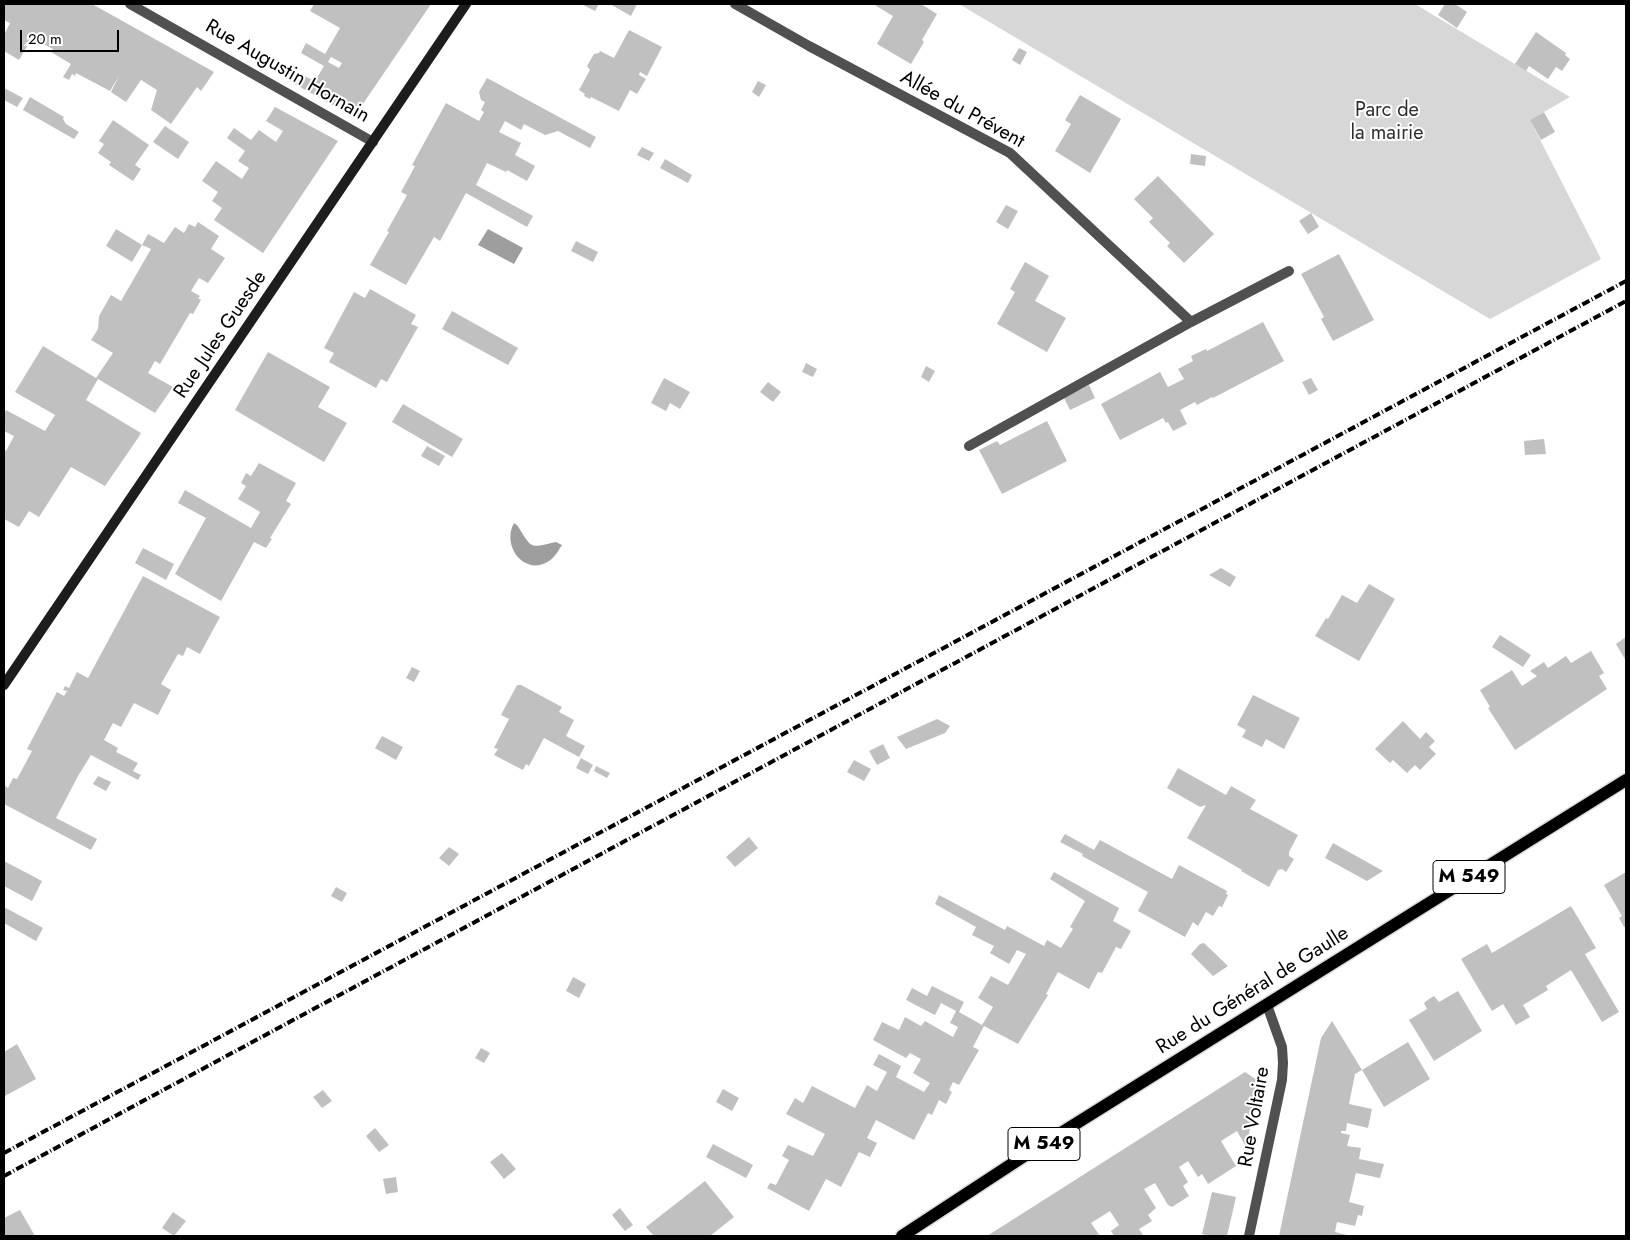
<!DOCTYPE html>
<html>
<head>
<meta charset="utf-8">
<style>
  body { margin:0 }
  #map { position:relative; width:1630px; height:1240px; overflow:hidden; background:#fff; font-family:Jost,sans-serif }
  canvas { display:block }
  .frame { position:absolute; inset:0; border:5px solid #000; pointer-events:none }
  .scale { position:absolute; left:20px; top:30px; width:99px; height:22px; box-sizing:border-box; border:2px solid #000; border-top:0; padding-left:6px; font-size:15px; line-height:18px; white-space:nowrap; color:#000; -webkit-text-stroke:4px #fff; paint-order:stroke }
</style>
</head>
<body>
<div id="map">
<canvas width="1630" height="1240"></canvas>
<div class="frame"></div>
<div class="scale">20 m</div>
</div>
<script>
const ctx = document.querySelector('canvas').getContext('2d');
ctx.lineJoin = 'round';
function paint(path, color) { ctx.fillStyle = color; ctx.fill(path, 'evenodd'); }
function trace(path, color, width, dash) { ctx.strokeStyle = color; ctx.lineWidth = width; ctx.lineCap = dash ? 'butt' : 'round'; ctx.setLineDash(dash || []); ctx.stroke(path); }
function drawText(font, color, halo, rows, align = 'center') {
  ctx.font = font + ' Jost,sans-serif'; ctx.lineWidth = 4; ctx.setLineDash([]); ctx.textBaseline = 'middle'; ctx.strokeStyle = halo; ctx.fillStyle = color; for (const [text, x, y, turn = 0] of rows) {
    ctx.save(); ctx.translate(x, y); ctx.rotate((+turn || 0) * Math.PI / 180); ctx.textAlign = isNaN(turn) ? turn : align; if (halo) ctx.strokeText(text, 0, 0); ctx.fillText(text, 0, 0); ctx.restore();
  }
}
paint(new Path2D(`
  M 959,4 L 1415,4 L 1570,97 L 1530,120 L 1601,259 L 1490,319 Z`), '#d7d7d7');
paint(new Path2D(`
  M 488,229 L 523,248 L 514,264 L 478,245 Z
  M 514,523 L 517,525 C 533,550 529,548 556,542 L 562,545 C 558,551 555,557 549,561 C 525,577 501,546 514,523 Z`), '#9e9e9e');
paint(new Path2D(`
  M 4,4 L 92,4 L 214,72 L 201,91 L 197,87 L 171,124 L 151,110 L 157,90 L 141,80 L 126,102 L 111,92 L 119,76 L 110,91 L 76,73 L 75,76 L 72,74 L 69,80 L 63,77 L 71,64 L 51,52 L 53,49 L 32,38 L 19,60 L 4,51 L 4,35 L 10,23 L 4,20 Z
  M 314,4 L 341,4 L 344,5 L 345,4 L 431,4 L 354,117 L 291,82 L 296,72 L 315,81 L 324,66 L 301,53 L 306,43 L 325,54 L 340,28 L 310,11 ZM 331,57 L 342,63 L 339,68 L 328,62 Z
  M 581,4 L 599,4 L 595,11 Z
  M 610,4 L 637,4 L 631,16 Z
  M 873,4 L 921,4 L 937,14 L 922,40 L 924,42 L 911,64 L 877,44 L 893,16 Z
  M 1445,4 L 1455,4 L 1467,12 L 1457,28 L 1438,15 Z
  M 629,30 L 662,47 L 647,76 L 640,72 L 639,75 L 646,79 L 637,94 L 630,90 L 619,111 L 591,97 L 590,99 L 584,96 L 585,94 L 579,90 L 590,70 L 587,66 L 594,54 L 599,53 L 600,51 L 614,58 Z
  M 1536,32 L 1566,53 L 1565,55 L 1570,59 L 1562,71 L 1556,67 L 1548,79 L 1529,66 L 1526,71 L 1515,64 Z
  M 1019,48 L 1027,52 L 1020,65 L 1012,60 Z
  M 487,78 L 596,137 L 590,148 L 558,131 L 545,135 L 524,124 L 521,130 L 505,121 L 499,132 L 521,143 L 515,155 L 535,166 L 527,181 L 507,170 L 506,172 L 487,163 L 476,185 L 533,216 L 527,227 L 466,193 L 440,241 L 434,237 L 406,285 L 370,265 L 389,232 L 387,231 L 407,195 L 401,192 L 415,166 L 412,165 L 446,103 L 479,121 L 484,112 L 481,110 L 485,102 L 481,100 L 479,92 Z
  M 758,81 L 766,85 L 759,97 L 752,92 Z
  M 4,88 L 23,98 L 17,107 L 4,100 Z
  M 1080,95 L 1121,119 L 1090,173 L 1055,151 L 1071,124 L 1065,120 Z
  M 30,97 L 64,117 L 63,119 L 66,124 L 79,132 L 74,139 L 23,110 Z
  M 275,107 L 338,141 L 263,253 L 214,220 L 222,208 L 212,201 L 218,192 L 202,181 L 216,161 L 242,179 L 249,168 L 238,161 L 245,151 L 227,138 L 234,128 L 251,140 L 259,130 L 276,142 L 283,131 L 266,121 Z
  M 1544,112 L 1555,132 L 1541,140 L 1530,120 Z
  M 113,120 L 149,145 L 135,165 L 141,169 L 133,181 L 109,165 L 111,162 L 98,153 L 104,144 L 99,141 Z
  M 165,126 L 189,142 L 178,159 L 153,142 Z
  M 642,147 L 654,153 L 649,161 L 637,155 Z
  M 1191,154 L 1206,156 L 1205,166 L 1190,164 Z
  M 665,159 L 692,175 L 688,183 L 660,168 Z
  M 1158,176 L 1214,234 L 1184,263 L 1167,246 L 1170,243 L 1149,222 L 1153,218 L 1134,199 Z
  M 1006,205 L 1018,211 L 1008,229 L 996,222 Z
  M 1311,213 L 1319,227 L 1308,234 L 1299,221 Z
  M 198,222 L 219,236 L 211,249 L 225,258 L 208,283 L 199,278 L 191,291 L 200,296 L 198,298 L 201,300 L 193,314 L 190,313 L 160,364 L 155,361 L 148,373 L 173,387 L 155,413 L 98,379 L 86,400 L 141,433 L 138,438 L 105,486 L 71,467 L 39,517 L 29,511 L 19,527 L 4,519 L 4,450 L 6,451 L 14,436 L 4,431 L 4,413 L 6,410 L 45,431 L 55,415 L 15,392 L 43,346 L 96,378 L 113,353 L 91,340 L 98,329 L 99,316 L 111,295 L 121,301 L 151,249 L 142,245 L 132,262 L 106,246 L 116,229 L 142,245 L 148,234 L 164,243 L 175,227 L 184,233 L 189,224 L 195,227 Z
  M 576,241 L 598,252 L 593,262 L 571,251 Z
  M 1339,254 L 1374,320 L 1333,341 L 1321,319 L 1324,317 L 1301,274 Z
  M 1025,262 L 1049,276 L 1035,301 L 1066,318 L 1047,352 L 997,324 L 1015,292 L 1010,289 Z
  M 370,289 L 416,315 L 411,324 L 418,327 L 387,382 L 381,379 L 376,388 L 329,362 L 334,353 L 324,348 L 354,292 L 365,298 Z
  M 452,311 L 518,348 L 508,365 L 442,329 Z
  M 1263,322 L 1284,361 L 1213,398 L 1212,397 L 1197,405 L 1195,402 L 1180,410 L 1187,424 L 1173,431 L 1168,422 L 1166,423 L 1163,418 L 1120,440 L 1101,404 L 1160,372 L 1168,387 L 1184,379 L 1178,369 L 1193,361 L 1191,356 L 1206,349 L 1207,351 Z
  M 268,352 L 330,387 L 318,407 L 347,423 L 324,462 L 235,410 Z
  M 806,363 L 817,369 L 813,377 L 802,372 Z
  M 926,366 L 935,371 L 929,382 L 921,377 Z
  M 664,378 L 690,392 L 680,409 L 670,403 L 666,411 L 651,403 Z
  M 1311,378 L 1318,390 L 1309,395 L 1302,382 Z
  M 768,382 L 781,392 L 773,402 L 760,392 Z
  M 1089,385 L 1095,398 L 1070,410 L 1064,398 Z
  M 403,404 L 463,439 L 452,457 L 392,422 Z
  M 1047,421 L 1067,461 L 1002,494 L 979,450 L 997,441 L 1000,445 Z
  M 1544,439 L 1546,454 L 1525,455 L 1524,441 Z
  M 427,446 L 445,456 L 439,466 L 421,456 Z
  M 259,463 L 296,483 L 286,501 L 291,504 L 270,538 L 272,539 L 266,548 L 254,542 L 221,601 L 175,574 L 206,518 L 178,503 L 185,490 L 251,528 L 260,512 L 238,499 L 246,486 L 241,483 L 246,473 L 251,476 Z
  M 143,548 L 174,564 L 166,580 L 135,563 Z
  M 1221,568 L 1236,577 L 1230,587 L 1209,575 Z
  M 143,576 L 220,617 L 200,654 L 187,647 L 183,656 L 178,654 L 161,684 L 171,690 L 158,715 L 134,703 L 121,727 L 113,723 L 104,740 L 118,748 L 116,752 L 138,763 L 133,771 L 141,775 L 138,780 L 91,755 L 78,776 L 56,818 L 97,839 L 91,850 L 4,804 L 4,785 L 8,788 L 13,778 L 17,779 L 32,751 L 27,749 L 57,692 L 64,696 L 67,691 L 63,690 L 65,686 L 69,688 L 77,672 L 88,678 Z
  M 1369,584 L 1395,599 L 1359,661 L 1315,636 L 1326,618 L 1328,619 L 1342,595 L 1357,603 Z
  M 1500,635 L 1531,655 L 1523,667 L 1492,647 Z
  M 1626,637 L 1626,661 L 1616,644 Z
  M 1591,651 L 1604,673 L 1599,676 L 1607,689 L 1515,750 L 1488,708 L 1490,707 L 1480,690 L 1512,670 L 1522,686 L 1537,676 L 1530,671 L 1544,662 L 1548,668 L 1566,656 L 1571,663 Z
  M 412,667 L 420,671 L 414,682 L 406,678 Z
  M 517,685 L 521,685 L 562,707 L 559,712 L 574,720 L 566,736 L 585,746 L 579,757 L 544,738 L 529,766 L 526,764 L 523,770 L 494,755 L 498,749 L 494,748 L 509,719 L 501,715 Z
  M 1253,695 L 1300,718 L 1284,749 L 1266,739 L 1262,747 L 1242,737 L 1246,730 L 1237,725 Z
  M 937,719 L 950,726 L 945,733 L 906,749 L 897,737 Z
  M 1403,721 L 1420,739 L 1426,732 L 1435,741 L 1429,747 L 1436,754 L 1420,770 L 1415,765 L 1407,773 L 1393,760 L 1390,763 L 1375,749 Z
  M 382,736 L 403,747 L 396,760 L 375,748 Z
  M 883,744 L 890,758 L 877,765 L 869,751 Z
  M 581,758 L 593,765 L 588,774 L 576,768 Z
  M 854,760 L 871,769 L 864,781 L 847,772 Z
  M 596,766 L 610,773 L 607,778 L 594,771 Z
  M 1178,768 L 1226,795 L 1231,786 L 1256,800 L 1250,809 L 1298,835 L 1289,852 L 1289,856 L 1294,859 L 1286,872 L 1282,869 L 1278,870 L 1269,887 L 1241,871 L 1242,870 L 1187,838 L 1206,805 L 1200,807 L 1167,788 Z
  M 98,776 L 111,782 L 106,791 L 93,784 Z
  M 1065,834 L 1094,850 L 1100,840 L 1172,879 L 1179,865 L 1227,891 L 1226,894 L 1228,895 L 1222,907 L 1219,906 L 1213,916 L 1206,912 L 1198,926 L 1193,922 L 1185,937 L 1138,911 L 1148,892 L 1082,856 L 1083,854 L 1060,842 Z
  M 749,837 L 758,848 L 735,867 L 726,857 Z
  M 1333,843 L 1383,871 L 1367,881 L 1325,858 Z
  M 449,847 L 459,854 L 449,866 L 439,858 Z
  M 4,861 L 42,881 L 32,901 L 4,886 Z
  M 1054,872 L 1119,908 L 1113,921 L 1131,931 L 1121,949 L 1116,947 L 1102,973 L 1098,972 L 1089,989 L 1058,972 L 1046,994 L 1048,995 L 1018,1044 L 984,1026 L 973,1047 L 979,1050 L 959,1085 L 953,1082 L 949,1090 L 952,1092 L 946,1104 L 939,1100 L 932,1115 L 928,1113 L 914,1140 L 876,1120 L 867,1138 L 877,1143 L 870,1157 L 859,1152 L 841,1187 L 826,1179 L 809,1211 L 767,1188 L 770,1183 L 776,1185 L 789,1160 L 782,1156 L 788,1145 L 813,1156 L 825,1134 L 786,1114 L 795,1098 L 803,1103 L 812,1086 L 855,1108 L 867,1085 L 877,1091 L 887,1072 L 873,1065 L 879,1054 L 901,1066 L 896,1077 L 924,1092 L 930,1083 L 913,1073 L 921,1059 L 910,1053 L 906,1058 L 873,1040 L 882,1022 L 899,1030 L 905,1017 L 921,1026 L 925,1021 L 953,1037 L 958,1027 L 950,1023 L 956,1011 L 941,1003 L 935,1015 L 929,1012 L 906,1000 L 912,988 L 927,996 L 932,986 L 964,1002 L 959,1012 L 982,1025 L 993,1007 L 978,998 L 991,976 L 1008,985 L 1026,954 L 1017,950 L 1009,964 L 990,953 L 994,946 L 972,935 L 976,927 L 935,904 L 939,895 L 1005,930 L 1007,926 L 1044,946 L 1047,940 L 1061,948 L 1073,929 L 1070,927 L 1085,901 L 1050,879 Z
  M 1626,872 L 1626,926 L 1624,927 L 1619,918 L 1622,916 L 1604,885 Z
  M 336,887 L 347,893 L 342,902 L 331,896 Z
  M 1571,906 L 1596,948 L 1585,954 L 1619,1012 L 1602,1022 L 1571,970 L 1546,986 L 1548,990 L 1523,1005 L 1530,1017 L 1516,1025 L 1503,1004 L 1492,1011 L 1461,959 L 1487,944 L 1492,953 Z
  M 4,907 L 43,928 L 36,941 L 4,923 Z
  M 1204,943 L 1228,966 L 1213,976 L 1191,954 L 1200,944 Z
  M 573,977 L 586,984 L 579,998 L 566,991 Z
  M 1458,991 L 1482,1031 L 1434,1061 L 1409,1020 L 1427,1009 L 1424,1003 L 1429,999 L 1434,996 L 1439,1002 Z
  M 1332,1021 L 1362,1070 L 1355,1074 L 1349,1104 L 1372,1109 L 1368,1128 L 1347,1123 L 1346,1131 L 1341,1131 L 1341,1133 L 1350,1135 L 1347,1146 L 1361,1148 L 1359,1159 L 1384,1164 L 1380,1178 L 1356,1173 L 1349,1202 L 1364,1206 L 1362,1216 L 1358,1215 L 1355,1226 L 1337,1222 L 1335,1232 L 1351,1236 L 1279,1236 L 1321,1038 Z
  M 1408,1042 L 1430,1079 L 1384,1107 L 1362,1070 Z
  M 17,1044 L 36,1079 L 5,1096 L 4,1093 L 4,1052 Z
  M 481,1048 L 490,1053 L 484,1063 L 475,1058 Z
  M 1245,1072 L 1260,1082 L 1246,1147 L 1237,1131 L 1221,1141 L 1236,1166 L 1208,1184 L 1202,1174 L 1198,1177 L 1188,1161 L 1179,1167 L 1188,1182 L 1183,1186 L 1189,1196 L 1172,1207 L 1168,1205 L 1155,1183 L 1144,1189 L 1156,1208 L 1148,1215 L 1152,1221 L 1139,1229 L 1143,1235 L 1141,1236 L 1114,1236 L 1111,1231 L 1119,1225 L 1110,1211 L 1091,1223 L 1100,1236 L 987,1236 Z
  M 723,1089 L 739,1098 L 732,1111 L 716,1102 Z
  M 323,1090 L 332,1101 L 322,1108 L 313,1097 Z
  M 375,1128 L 389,1145 L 379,1152 L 366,1136 Z
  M 713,1144 L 753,1165 L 746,1178 L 706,1157 Z
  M 502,1153 L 516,1169 L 504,1179 L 490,1162 Z
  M 396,1177 L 398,1192 L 386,1194 L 383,1179 Z
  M 705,1181 L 734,1217 L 710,1236 L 654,1236 L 646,1227 Z
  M 1212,1192 L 1236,1197 L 1227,1236 L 1209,1236 L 1202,1234 Z
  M 620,1208 L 633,1225 L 625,1231 L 612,1215 Z
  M 20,1210 L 35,1236 L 4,1236 L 4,1218 Z
  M 173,1212 L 186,1221 L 174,1236 L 162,1228 Z`), '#c0c0c0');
const primary = new Path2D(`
  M 902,1236 L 1021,1158 L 1626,780`);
trace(primary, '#dbdbdb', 15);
trace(new Path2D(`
  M 130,4 L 373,142
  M 735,4 L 809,46 L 1010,153 L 1191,322
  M 969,446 L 1191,322 L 1289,271
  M 1249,1236 L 1282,1080 L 1283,1063 L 1282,1047 L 1267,1005`), '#505050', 10);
trace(new Path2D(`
  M 4,685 L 466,4`), '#1d1d1d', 10);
trace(primary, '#000', 12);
trace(new Path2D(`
  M 4,1153 L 1626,281
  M 4,1176 L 1626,301`), '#000', 4, [8, 2.5, 1, 2.5]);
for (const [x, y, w] of [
  [1469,877,72],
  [1044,1144,72]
]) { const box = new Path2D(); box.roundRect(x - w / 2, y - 16.5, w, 33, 4); ctx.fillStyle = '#fff'; ctx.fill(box); trace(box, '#000', 1); }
drawText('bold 19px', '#000', null, [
  ["M 549",1469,877],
  ["M 549",1044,1144]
]);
drawText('20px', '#000', '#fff', [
  ["Rue Augustin Hornain",287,72,30],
  ["Allée du Prévent",962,110,29],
  ["Rue Jules Guesde",221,335,-56],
  ["Rue du Général de Gaulle",1253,991,-32],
  ["Rue Voltaire",1255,1117,-80]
]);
drawText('20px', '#2e2e2e', '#fff', [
  ["Parc de",1387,111],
  ["la mairie",1387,134]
]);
</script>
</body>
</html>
